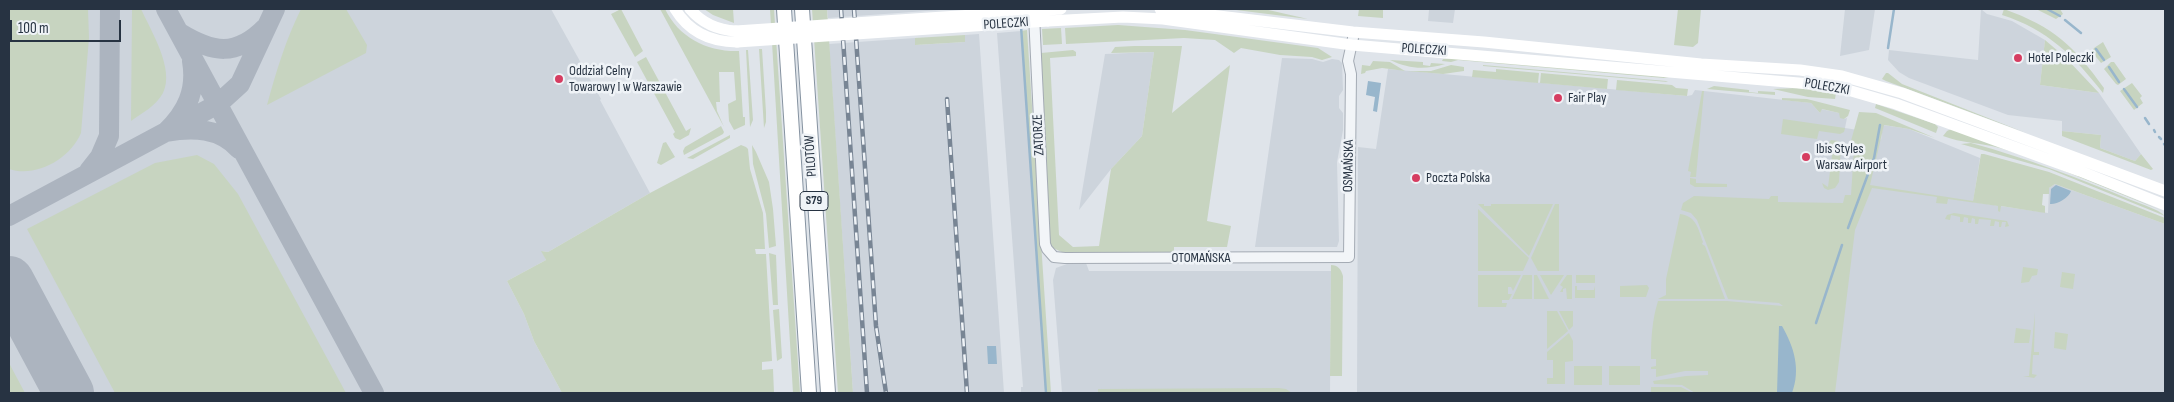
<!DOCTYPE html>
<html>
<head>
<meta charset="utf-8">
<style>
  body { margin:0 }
  #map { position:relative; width:2174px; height:402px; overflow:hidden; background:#dfe4ea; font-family:"Sofia Sans Condensed",sans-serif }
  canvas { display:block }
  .frame { position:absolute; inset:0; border:10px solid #273342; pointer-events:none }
  .scale { position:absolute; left:10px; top:20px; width:111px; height:22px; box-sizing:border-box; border:2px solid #273342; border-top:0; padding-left:6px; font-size:15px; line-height:18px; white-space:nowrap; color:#273342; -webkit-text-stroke:4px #eff3f7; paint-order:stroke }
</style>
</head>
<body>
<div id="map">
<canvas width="2174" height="402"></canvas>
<div class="frame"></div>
<div class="scale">100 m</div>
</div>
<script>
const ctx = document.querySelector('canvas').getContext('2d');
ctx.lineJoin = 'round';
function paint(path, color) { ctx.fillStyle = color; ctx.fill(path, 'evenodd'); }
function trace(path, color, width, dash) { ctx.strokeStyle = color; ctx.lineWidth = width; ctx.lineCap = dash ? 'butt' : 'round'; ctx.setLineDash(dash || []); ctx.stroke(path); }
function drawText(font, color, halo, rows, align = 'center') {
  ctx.font = font + ' "Sofia Sans Condensed",sans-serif'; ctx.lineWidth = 5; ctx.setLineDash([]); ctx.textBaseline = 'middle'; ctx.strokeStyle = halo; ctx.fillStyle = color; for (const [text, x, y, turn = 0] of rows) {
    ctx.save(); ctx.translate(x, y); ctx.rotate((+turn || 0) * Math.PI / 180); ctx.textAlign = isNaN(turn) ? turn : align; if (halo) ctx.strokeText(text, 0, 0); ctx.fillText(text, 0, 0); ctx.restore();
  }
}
paint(new Path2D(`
  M 9,9 L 551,9 L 601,99 L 600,100 L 650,193 L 548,252 L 542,251 L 546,260 L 507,281 L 524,314 L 534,341 L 562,393 L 9,393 Z
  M 827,9 L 954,9 L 828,18 Z
  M 1421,9 L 1455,9 L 1453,23 L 1428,21 L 1429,10 Z
  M 1845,9 L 1875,9 L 1869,50 L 1840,56 Z
  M 1981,9 L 1987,14 L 2012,21 L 2045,40 L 2040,85 L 2099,93 L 2141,154 L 2135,161 L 2100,148 L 2101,135 L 2062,131 L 2062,121 L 2008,115 L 1909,78 L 1899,72 L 1888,60 L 1889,50 L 1978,60 Z
  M 1021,31 L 1045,393 L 1021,393 L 1021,387 L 1023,387 L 997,33 Z
  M 979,34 L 1004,393 L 853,393 L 829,44 L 915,38 L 916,45 L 965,42 L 965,35 Z
  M 1154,52 L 1142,136 L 1111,169 L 1079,210 L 1105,54 Z
  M 1282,58 L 1312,59 L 1323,62 L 1332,59 L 1339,60 L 1342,63 L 1343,90 L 1339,96 L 1339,108 L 1343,113 L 1343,130 L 1337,162 L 1339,241 L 1337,247 L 1255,247 Z
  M 1388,69 L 1687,96 L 1692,95 L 1695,90 L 1811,103 L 1820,113 L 1821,109 L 1839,113 L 1844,119 L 1847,118 L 1845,128 L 1877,133 L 1881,140 L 1883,125 L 1909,129 L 1980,158 L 1973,202 L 2048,213 L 2049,188 L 2055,184 L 2165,224 L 2165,393 L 1357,393 L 1358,147 L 1376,149 Z
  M 1086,263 L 1089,271 L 1331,271 L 1330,393 L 1062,393 L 1053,280 L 1056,268 L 1067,264 Z`), '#cdd4dc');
paint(new Path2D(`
  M 9,9 L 88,9 L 89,38 L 81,133 C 70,159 36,178 9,169 Z
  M 132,9 L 141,9 C 151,31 175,69 163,93 C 156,106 142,113 131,121 Z
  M 301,9 L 346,9 L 367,45 L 366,53 L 267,105 C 276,72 286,39 301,9 Z
  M 621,9 L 643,51 L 635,57 L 611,14 Z
  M 660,9 L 665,9 C 679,38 708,52 739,51 L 743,117 L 745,117 L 745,125 L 734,130 L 729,121 L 728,104 L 736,100 L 734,72 L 719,72 L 720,102 L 716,102 L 717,111 L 724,127 Z
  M 704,9 L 733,9 L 734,23 L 713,15 Z
  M 770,9 L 774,9 L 800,393 L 793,393 Z
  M 812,9 L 827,9 L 853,393 L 838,393 Z
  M 1228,9 L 1264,9 L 1308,19 Z
  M 1359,9 L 1383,9 L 1383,18 L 1358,16 Z
  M 1678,9 L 1701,9 L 1698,43 L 1693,47 L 1674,45 Z
  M 2004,9 C 2054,27 2074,46 2104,88 L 2103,93 C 2075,57 2047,29 2002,15 Z
  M 2036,9 L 2060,9 L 2063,14 L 2056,19 Z
  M 1118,25 L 1185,30 L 1318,48 L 1332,57 L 1322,60 L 1312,57 L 1280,55 L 1241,48 L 1234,53 L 1215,40 L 1184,38 L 1066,44 L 1065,28 Z
  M 1061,28 L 1062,44 L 1043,45 L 1042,29 Z
  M 1027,30 L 1051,393 L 1045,393 L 1021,31 Z
  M 965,35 L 965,42 L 915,45 L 915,38 Z
  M 2045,40 L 2065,57 L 2099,93 L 2040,85 Z
  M 2103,42 L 2111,57 L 2101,63 L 2092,52 L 2094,48 Z
  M 1134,46 L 1182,46 L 1172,113 L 1230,65 L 1207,221 L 1231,226 L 1227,247 L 1174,247 L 1174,253 L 1064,253 L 1053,248 L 1048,240 L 1039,58 L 1041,53 L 1073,50 L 1076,52 L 1076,56 L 1050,58 L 1059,235 L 1073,247 L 1099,246 L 1111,169 L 1142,136 L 1154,52 L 1111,53 L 1115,47 Z
  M 759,49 L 762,49 L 766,112 L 766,122 L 764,128 Z
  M 746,50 L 748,50 L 753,120 L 750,127 Z
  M 646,57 L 686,131 L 691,128 L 689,135 L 680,140 L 675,138 L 673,134 L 675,132 L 637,62 Z
  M 1455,58 L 1669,77 L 1664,78 L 1458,60 L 1451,62 L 1442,61 L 1443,59 Z
  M 1390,60 L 1423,62 L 1423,65 L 1430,66 L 1431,63 L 1445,64 C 1425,70 1409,69 1390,60 Z
  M 1373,61 L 1390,62 L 1405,71 L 1382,68 L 1366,71 L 1365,73 L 1361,74 L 1362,65 L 1370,66 Z
  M 2111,62 L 2114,62 L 2126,79 L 2118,85 L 2116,84 L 2104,69 Z
  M 1451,65 L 1464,67 L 1464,71 L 1443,74 L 1407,71 L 1431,71 Z
  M 1483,65 L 1666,81 L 1668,82 L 1483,66 Z
  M 1496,69 L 1539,73 L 1538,83 L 1472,77 L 1473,70 L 1496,72 Z
  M 1541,73 L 1608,79 L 1607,89 L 1540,83 Z
  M 1886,73 L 1888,73 L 1902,84 L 2026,133 L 1886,81 L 1882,79 Z
  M 1617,80 L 1672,85 L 1676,88 L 1688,89 L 1687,96 L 1616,90 Z
  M 2132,83 L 2142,96 L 2140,98 L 2143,103 L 2134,110 L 2120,91 Z
  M 1714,86 L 1749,90 L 1749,92 L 1758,93 L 1758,91 L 1775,92 L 1775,95 L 1707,89 Z
  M 1797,88 L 1836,93 L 1835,99 L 1808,97 L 1773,89 Z
  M 1702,91 L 1704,91 L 1696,177 L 1690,177 L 1691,172 L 1688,171 Z
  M 1782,98 L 1807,99 L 1850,110 L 1848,116 L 1844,119 L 1840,118 L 1839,113 L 1822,109 L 1820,113 L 1811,103 L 1782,100 Z
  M 1876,104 L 1935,124 L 1938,127 L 1936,133 L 1875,108 Z
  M 1859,112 L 1876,113 L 1935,138 L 1909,129 L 1884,125 L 1870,185 L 1973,201 L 1981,154 L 1984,154 L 2049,172 L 2165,218 L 2165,224 L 2055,184 L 2049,188 L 2049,194 L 2043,194 L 2042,205 L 2045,206 L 2045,213 L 2001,206 L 2000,212 L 1998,211 L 1998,206 L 1948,199 L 1947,204 L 1936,203 L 1937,197 L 1872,188 L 1855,230 L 1835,393 L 1695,393 L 1682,385 L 1654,384 L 1653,381 L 1686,376 L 1708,375 L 1708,371 L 1685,371 L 1656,377 L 1656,369 L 1651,369 L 1651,367 L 1656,366 L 1656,359 L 1651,359 C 1651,339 1652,320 1658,301 L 1727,301 L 1783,306 L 1779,303 L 1728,299 L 1697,220 L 1691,213 L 1681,210 L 1683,203 L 1694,196 L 1769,199 L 1771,196 L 1778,196 L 1778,202 L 1843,203 L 1845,195 L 1851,195 L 1854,149 L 1849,148 Z
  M 1783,119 L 1845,128 L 1844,132 L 1840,134 L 1819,131 L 1817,139 L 1781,134 Z
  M 721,126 L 724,132 L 723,134 L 684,155 L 683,151 L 685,147 Z
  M 1951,129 L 2035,159 L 2165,212 C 2111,189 2056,165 2000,148 C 1981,143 1961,143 1943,136 L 1947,131 Z
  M 2062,131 L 2101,135 L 2100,148 L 2135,161 L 2141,154 L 2153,169 L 2151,170 L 2062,136 Z
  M 730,135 L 730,138 L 693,159 L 687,158 Z
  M 1831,140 L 1838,141 L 1841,144 L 1839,182 L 1835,188 L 1828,190 L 1824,188 L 1822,183 L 1828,187 L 1833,148 L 1828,144 Z
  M 666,142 L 675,157 L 661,165 L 657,163 L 663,143 Z
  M 1971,143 C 2026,158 2079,178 2131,200 C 2141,204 2158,209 2165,216 L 2049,169 L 1961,144 Z
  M 741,145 L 746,147 L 748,149 L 750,169 L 763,213 L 765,249 L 755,249 L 756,254 L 766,254 L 772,360 L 772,361 L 762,362 L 762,370 L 773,369 L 774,393 L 562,393 L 534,341 L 524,314 L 507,281 L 546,260 L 541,251 L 548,252 L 650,193 Z
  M 752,145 L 756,152 L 769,182 L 773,209 L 776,246 L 769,248 L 766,214 L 753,164 Z
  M 197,155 L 214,164 L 238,194 L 346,393 L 115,393 L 27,229 L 155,163 Z
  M 1690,178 L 1696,179 L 1696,183 L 1727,184 L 1727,187 L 1695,187 L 1690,184 Z
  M 1478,204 L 1484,204 L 1484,206 L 1491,206 L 1491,204 L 1553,204 L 1529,256 Z
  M 1555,204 L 1559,204 L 1559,271 L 1538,271 L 1531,258 Z
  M 1478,209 L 1529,258 L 1523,271 L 1478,271 Z
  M 1954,213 L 2007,221 L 2009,226 L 2005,227 L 2006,222 L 2002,222 L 2001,227 L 1999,227 L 1999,222 L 1995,221 L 1994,226 L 1990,226 L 1991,220 L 1979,219 L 1978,224 L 1975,224 L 1975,219 L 1972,218 L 1971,223 L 1968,223 L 1968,218 L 1964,217 L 1963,222 L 1960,222 L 1960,217 L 1951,215 L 1950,220 L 1945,219 L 1947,215 Z
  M 1680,214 C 1696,216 1698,228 1703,242 L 1702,244 L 1705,246 L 1725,299 L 1658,299 L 1666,295 L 1666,279 Z
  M 769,253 L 776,255 L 778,305 L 773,305 Z
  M 1331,265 C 1338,265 1341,269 1343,276 L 1342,376 L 1330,376 Z
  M 2023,267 L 2038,269 L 2037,275 L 2032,276 L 2029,282 L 2021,283 Z
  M 2062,272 L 2075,274 L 2073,289 L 2060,287 Z
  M 1478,275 L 1521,275 L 1513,291 L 1511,287 L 1508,287 L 1508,294 L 1512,294 L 1509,300 L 1502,300 L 1502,303 L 1507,303 L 1506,307 L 1478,307 Z
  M 1523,275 L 1532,275 L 1532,299 L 1512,299 Z
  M 1534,275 L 1537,275 L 1549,299 L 1534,299 Z
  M 1540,275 L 1564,275 L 1551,295 Z
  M 1567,275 L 1572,275 L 1572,299 L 1567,299 L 1566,288 L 1563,289 L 1563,292 L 1560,292 L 1563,287 L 1560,285 Z
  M 1576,275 L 1595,275 L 1595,283 L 1576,283 Z
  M 1647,285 L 1649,288 L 1646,297 L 1620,297 L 1620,286 Z
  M 1575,286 L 1577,286 L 1577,290 L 1594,290 L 1595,286 L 1595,298 L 1575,298 Z
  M 779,309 L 782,358 L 777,361 L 773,310 Z
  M 1547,311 L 1557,311 L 1568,331 L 1547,349 Z
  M 1559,311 L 1573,311 L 1573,326 L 1569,330 Z
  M 2035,312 L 2034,352 L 2039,352 L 2039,355 L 2033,355 L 2032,374 L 2037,375 L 2034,378 L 2023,376 L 2029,376 Z
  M 2016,328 L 2031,330 L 2029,343 L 2014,343 Z
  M 2055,332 L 2068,334 L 2066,350 L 2054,348 Z
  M 1569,333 L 1573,341 L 1573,361 L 1565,362 L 1565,384 L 1547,384 L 1547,378 L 1553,378 L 1553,360 L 1547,360 L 1547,352 Z
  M 9,363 L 25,393 L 9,393 Z
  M 1574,366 L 1602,366 L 1602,385 L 1574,385 Z
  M 1609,366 L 1640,366 L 1640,385 L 1609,385 Z
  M 1651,387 L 1681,387 L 1693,393 L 1651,393 Z
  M 1279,388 L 1286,389 L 1292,393 L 1098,393 L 1098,389 Z`), '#c7d4c0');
paint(new Path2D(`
  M 1368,81 L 1381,83 L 1377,112 L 1373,111 L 1375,97 L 1366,95 Z
  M 2056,185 L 2071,191 C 2069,198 2056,205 2050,204 L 2051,189 Z
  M 1779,326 L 1782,326 C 1794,347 1801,369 1792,393 L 1777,393 Z
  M 987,346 L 996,346 L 997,364 L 988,364 Z`), '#98b6cc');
trace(new Path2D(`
  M 2047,9 L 2060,16
  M 2065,20 L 2081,33
  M 1021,26 L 1046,393
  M 1888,48 L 1894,9
  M 2096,49 L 2104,60
  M 2109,67 L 2119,82
  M 2124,89 L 2137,107
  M 2145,118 L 2149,124
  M 2154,130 L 2155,132
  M 2159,137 L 2161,139
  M 2164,144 L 2165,145
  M 1848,228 L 1874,158 L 1880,125
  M 1816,323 L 1842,245`), '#98b6cc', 2.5);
trace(new Path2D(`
  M 166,9 L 374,393
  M 180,33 C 213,53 236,57 265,28
  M 192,61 C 197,90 187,112 166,132 C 193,127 220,128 239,149
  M 89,171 L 100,157 L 109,136 L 110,9
  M 9,216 L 218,104 L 240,84 L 275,9`), '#acb4bf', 20);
trace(new Path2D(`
  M 9,281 L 69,393`), '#acb4bf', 50);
const tertiary = new Path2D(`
  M 1034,15 L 1045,244 L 1047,249 L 1054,257 L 1065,258 L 1349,257 L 1351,74 L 1348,61 L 1353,38`);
const motorway = new Path2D(`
  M 784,9 L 809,393
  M 802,9 L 828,393`);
trace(tertiary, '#a4abb4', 12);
trace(motorway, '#8693a1', 16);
trace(tertiary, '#f2f5f8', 10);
trace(new Path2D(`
  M 675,9 C 689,32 711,42 737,42
  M 690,9 C 702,23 717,30 736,31
  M 1160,9 L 1353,32 L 1484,42 L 1701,64 L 1800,70 L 1842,76 L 1902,93 L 2165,191
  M 1047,10 L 1061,9
  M 1048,21 L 1123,17 L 1163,19 L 1352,45 L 1834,86 L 1896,104 L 2080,171 L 2165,205`), '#fff', 11);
trace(motorway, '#fff', 14);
const rail = new Path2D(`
  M 841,9 L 867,393
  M 854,9 L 876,326 L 886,393
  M 947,99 L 967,393`);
trace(rail, '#788594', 4.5);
trace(rail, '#eff3f7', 2.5, [8]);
trace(new Path2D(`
  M 736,31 L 1047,10
  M 737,42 L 1048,21`), '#fff', 11);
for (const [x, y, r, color] of [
  [2018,58,5,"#d63d61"],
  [559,79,5,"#d63d61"],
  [1558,98,5,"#d63d61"],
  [1806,157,5,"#d63d61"],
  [1416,178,5,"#d63d61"]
]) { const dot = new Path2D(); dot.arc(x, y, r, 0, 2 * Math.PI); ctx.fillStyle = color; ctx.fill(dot); trace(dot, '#eff3f7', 2); }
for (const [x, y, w] of [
  [814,201,28]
]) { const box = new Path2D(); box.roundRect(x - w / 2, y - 9.5, w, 19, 4); ctx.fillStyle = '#eff3f7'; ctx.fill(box); trace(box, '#273342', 1); }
drawText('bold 12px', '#273342', null, [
  ["S79",814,201]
]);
drawText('14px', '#273342', '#eff3f7', [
  ["POLECZKI",1006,24,-4],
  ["POLECZKI",1424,50,4],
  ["POLECZKI",1827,87,10],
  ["ZATORZE",1039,135,-93],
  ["PILOTÓW",811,156,-94],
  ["OSMAŃSKA",1349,166,-89],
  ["OTOMAŃSKA",1201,258]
]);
drawText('14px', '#273342', '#eff3f7', [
  ["Hotel Poleczki",2028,58],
  ["Oddział Celny",569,71],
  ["Towarowy I w Warszawie",569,87],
  ["Fair Play",1568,98],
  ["Ibis Styles",1816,149],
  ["Warsaw Airport",1816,165],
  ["Poczta Polska",1426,178]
], 'left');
</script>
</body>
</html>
